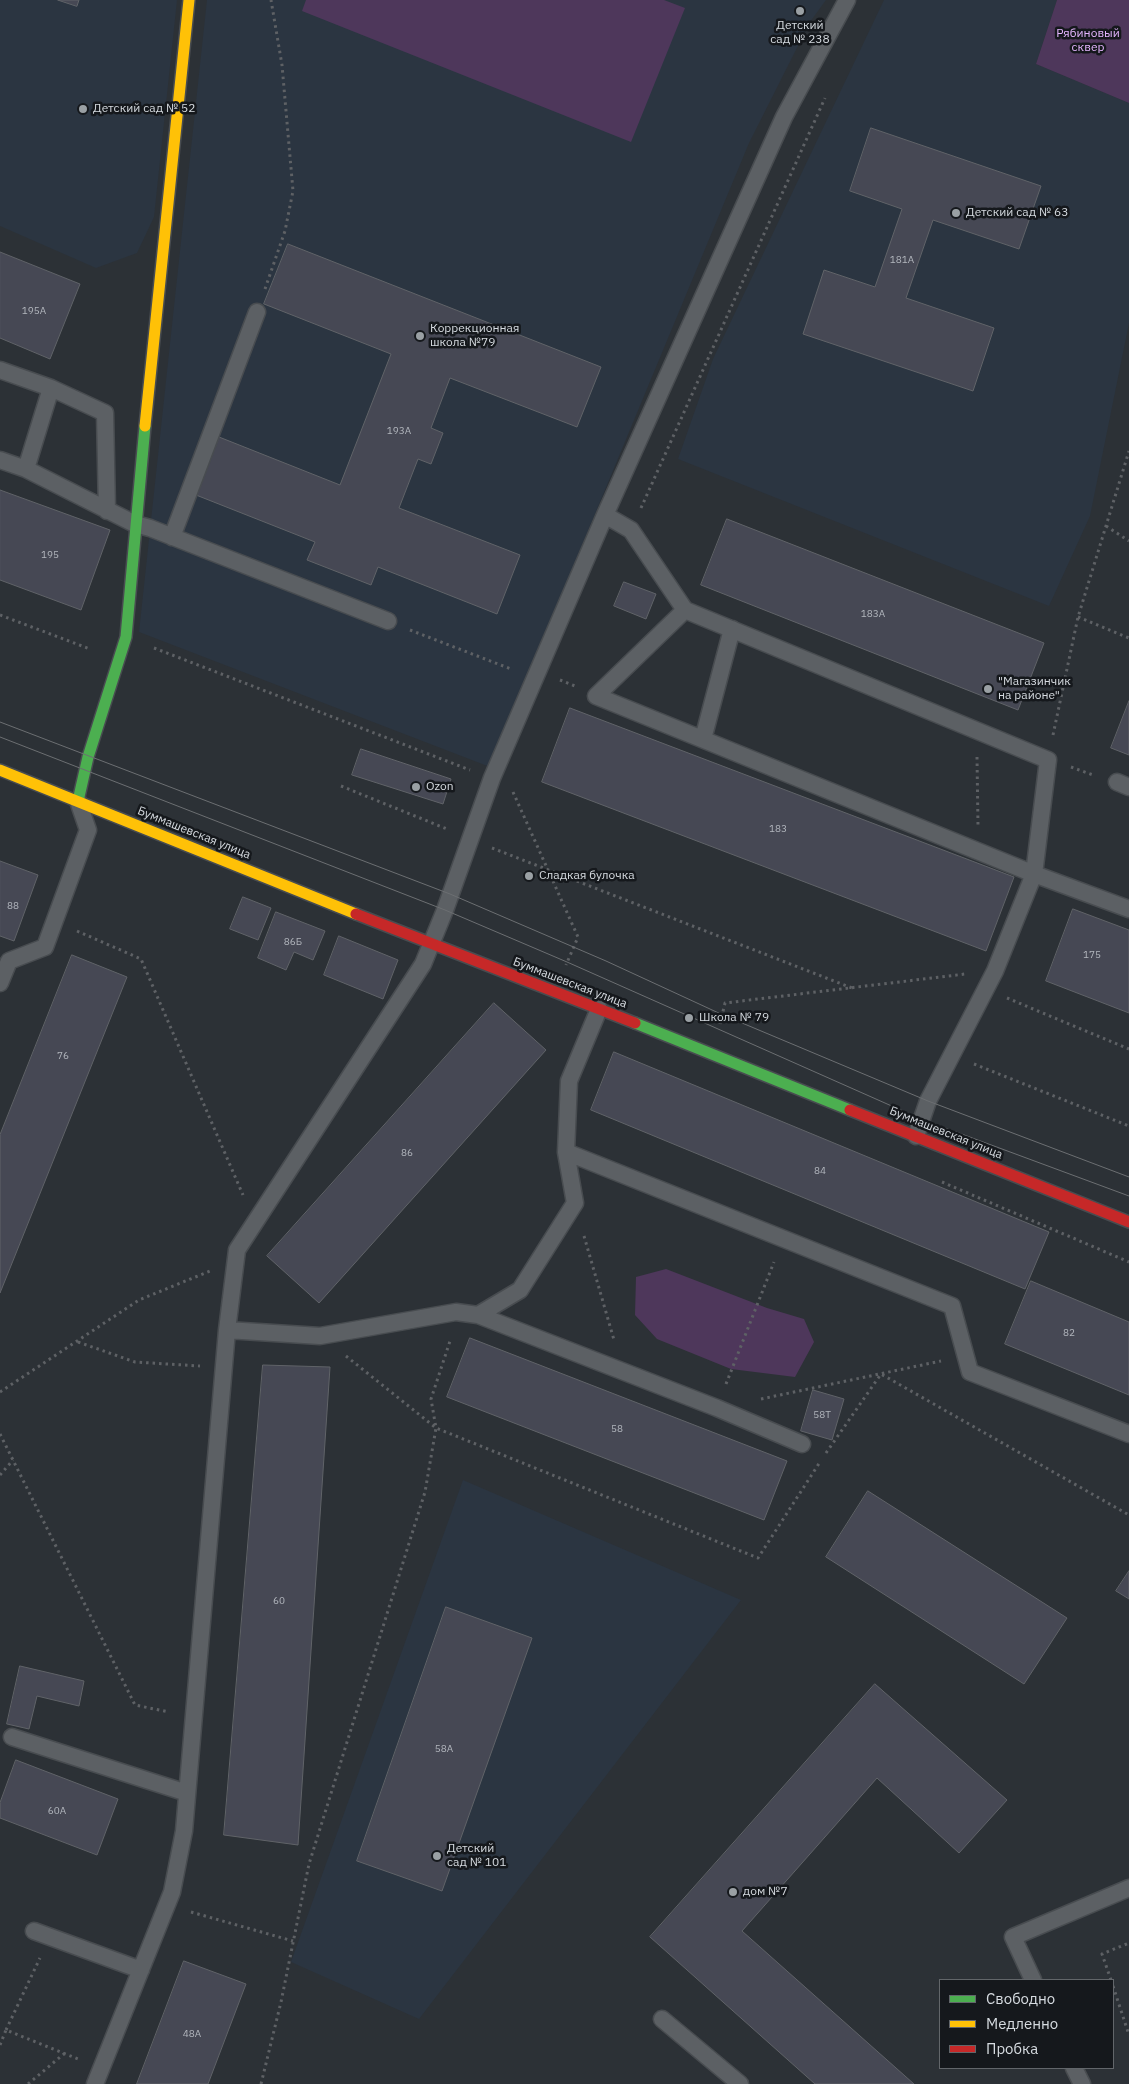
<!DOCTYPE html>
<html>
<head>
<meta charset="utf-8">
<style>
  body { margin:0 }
  #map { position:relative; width:1129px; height:2084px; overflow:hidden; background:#2c3136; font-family:"IBM Plex Sans",sans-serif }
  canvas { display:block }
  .legend { position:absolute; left:939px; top:1979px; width:175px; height:90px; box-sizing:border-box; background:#15181c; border:1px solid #62666a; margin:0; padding:6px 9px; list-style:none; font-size:15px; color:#d6dbe0 }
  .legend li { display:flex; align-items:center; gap:10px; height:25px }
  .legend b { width:25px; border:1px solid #62666a }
</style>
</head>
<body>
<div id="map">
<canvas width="1129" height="2084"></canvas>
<ul class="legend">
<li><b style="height:6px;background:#4caf50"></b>Свободно</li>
<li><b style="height:6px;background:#ffc107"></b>Медленно</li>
<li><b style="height:6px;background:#c62828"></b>Пробка</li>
</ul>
</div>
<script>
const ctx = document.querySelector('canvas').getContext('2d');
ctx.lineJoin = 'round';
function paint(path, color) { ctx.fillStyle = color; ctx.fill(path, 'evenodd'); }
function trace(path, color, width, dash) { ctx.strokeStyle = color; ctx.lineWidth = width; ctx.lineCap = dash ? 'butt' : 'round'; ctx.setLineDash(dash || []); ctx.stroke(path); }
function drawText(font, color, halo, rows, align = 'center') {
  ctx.font = font + ' "IBM Plex Sans",sans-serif'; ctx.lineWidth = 5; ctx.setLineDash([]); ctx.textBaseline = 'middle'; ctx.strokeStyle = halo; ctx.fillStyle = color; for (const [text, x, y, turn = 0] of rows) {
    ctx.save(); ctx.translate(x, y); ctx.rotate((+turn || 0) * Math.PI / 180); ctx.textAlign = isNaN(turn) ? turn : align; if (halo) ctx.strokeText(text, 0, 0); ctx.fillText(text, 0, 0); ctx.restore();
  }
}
paint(new Path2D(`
  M 0,0 L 177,0 L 154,217 L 137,253 L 96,268 L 0,226 Z
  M 207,0 L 826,0 L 810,22 L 749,143 L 490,767 L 139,632 Z
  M 884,0 L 1057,0 L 1036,64 L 1129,103 L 1129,323 L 1090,516 L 1049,606 L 678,459 L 713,359 Z
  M 463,1480 L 741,1600 L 419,2019 L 291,1962 Z`), '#2b3541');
paint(new Path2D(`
  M 306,0 L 664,0 L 685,8 L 631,142 L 302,11 Z
  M 1057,0 L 1129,0 L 1129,103 L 1036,64 Z
  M 666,1269 L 767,1308 L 804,1319 L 814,1342 L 795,1377 L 731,1369 L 657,1339 L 635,1315 L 636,1277 Z`), '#4e375b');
const building = new Path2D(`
  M 58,0 L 79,0 L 77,6 Z
  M 871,128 L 1041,186 L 1019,249 L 933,220 L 906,298 L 994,328 L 973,391 L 803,334 L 824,270 L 875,287 L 902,209 L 850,191 Z
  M 288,244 L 601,367 L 577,427 L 450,378 L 431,428 L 443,433 L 431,464 L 418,459 L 399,508 L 520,555 L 497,614 L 378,567 L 371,585 L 307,560 L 315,542 L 196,495 L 219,437 L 340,485 L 391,354 L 264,304 Z
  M 0,252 L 80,284 L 50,359 L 0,338 Z
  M 0,490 L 110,530 L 81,610 L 0,580 Z
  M 727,519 L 1044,643 L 1018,710 L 701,585 Z
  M 624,582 L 656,594 L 646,619 L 614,606 Z
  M 1129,701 L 1129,755 L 1111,748 Z
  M 570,708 L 1014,877 L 986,951 L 542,782 Z
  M 361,749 L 451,779 L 443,804 L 352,775 Z
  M 0,861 L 38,875 L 14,941 L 0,936 Z
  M 243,897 L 271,908 L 258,940 L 230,929 Z
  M 1073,909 L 1129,930 L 1129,1013 L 1046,981 Z
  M 276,912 L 325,931 L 313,960 L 294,952 L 286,970 L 258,958 Z
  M 339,936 L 398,960 L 383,999 L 324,975 Z
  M 72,955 L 127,977 L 0,1293 L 0,1135 Z
  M 494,1003 L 546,1050 L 319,1303 L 267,1256 Z
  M 614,1052 L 1049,1232 L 1025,1289 L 591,1110 Z
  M 1031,1281 L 1129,1322 L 1129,1395 L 1005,1344 Z
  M 470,1338 L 787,1461 L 764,1520 L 447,1397 Z
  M 263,1365 L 330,1367 L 298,1845 L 224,1835 Z
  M 813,1390 L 844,1399 L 832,1440 L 801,1431 Z
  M 868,1491 L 1067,1618 L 1024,1684 L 826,1557 Z
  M 1129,1571 L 1129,1599 L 1116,1591 Z
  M 446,1607 L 532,1638 L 442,1891 L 357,1861 Z
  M 20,1666 L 84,1681 L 79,1706 L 37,1696 L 29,1729 L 7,1724 Z
  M 875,1684 L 1007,1800 L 959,1853 L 877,1778 L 742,1931 L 914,2084 L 815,2084 L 650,1937 Z
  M 16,1760 L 118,1799 L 97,1855 L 0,1818 L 0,1803 Z
  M 184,1961 L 246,1984 L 208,2084 L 137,2084 Z`);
paint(building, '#464854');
trace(building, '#606368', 1);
const lane = new Path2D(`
  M 0,370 L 51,388 L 26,469
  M 51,388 L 105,413 L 107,511
  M 0,460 L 26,469 L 135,524 L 150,528 L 388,621
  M 605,515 L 631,530 L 685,610 L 1048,760 L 1034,874 L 995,971 L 928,1101 L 916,1136
  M 172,537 L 257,312
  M 685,610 L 596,696 L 1034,874 L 1129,909
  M 703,739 L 732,629
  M 1117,782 L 1129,787
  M 0,983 L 9,961 L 45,947 L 88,830 L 78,801
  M 599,1009 L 569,1081 L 566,1152 L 952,1306 L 970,1372 L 1129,1434
  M 566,1152 L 575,1203 L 520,1290 L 478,1315 L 717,1408 L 802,1444
  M 227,1330 L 320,1336 L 456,1312 L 478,1315
  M 12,1737 L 187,1793
  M 34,1931 L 141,1970
  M 1033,1980 L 1013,1937 L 1129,1888
  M 662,2019 L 740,2084
  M 1074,2068 L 1082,2084
  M 95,2084 L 172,1892 L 184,1831 L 227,1330 L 237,1250 L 423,964 L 445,910 L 492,778 L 605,515 L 784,117 L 847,0`);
const fast = new Path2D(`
  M 78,801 L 88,757 L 126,637 L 145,426
  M 635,1023 L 850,1110`);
const slow = new Path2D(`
  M 145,426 L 189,0
  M 0,770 L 356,914`);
const jam = new Path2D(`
  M 356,914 L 635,1023
  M 850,1110 L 1129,1222`);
trace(lane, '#484c50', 19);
trace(fast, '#484c50', 14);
trace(slow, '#484c50', 14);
trace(jam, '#484c50', 14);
trace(new Path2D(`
  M 265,289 L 285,231 L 293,191 L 282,65 L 271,0
  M 641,508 L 825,98
  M 1106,526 L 1129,541
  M 0,615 L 90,649
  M 1078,617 L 1129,638
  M 410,630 L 511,669
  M 154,648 L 470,770
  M 560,680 L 575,686
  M 1053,735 L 1078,617 L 1129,451
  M 977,757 L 978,826
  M 1071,767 L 1093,775
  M 341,786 L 447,829
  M 513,792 L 578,937 L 566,965
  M 492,848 L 852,988
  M 77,931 L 141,959 L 243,1195
  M 1007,998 L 1129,1049
  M 720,1024 L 725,1003 L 965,974
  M 974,1064 L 1129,1126
  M 942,1182 L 1129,1262
  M 584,1236 L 614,1340
  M 78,1342 L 135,1362 L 200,1366
  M 346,1356 L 436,1428 L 758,1558 L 820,1462
  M 726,1384 L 774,1262
  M 0,1392 L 139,1300 L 210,1271
  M 761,1399 L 941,1361
  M 0,1434 L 135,1705 L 169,1712
  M 826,1453 L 881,1374 L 1129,1515
  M 0,1475 L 13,1460
  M 191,1912 L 293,1941
  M 1111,1980 L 1102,1954 L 1129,1943
  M 1113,1986 L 1129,2035
  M 6,2030 L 40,1958
  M 0,2045 L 6,2030 L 78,2059
  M 28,2084 L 65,2053
  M 261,2084 L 281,2002 L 309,1864 L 425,1492 L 436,1428 L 431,1399 L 451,1338`), '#5e6165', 3, [2.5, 4]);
trace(lane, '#5c6064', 16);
trace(fast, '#4caf50', 11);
trace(slow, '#ffc107', 11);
trace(jam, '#c62828', 11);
trace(new Path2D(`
  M 0,722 L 450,894 L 606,961 L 723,1015 L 928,1101 L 1129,1177
  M 0,737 L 445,910 L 567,962 L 921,1119 L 1129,1196`), '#6c6f72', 1);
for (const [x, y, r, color] of [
  [800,11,5,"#9aa0a4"],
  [83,109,5,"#9aa0a4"],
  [956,213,5,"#9aa0a4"],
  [420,336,5,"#9aa0a4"],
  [988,689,5,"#9aa0a4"],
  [416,787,5,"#9aa0a4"],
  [529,876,5,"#9aa0a4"],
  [689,1018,5,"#9aa0a4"],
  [437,1856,5,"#9aa0a4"],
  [733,1892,5,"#9aa0a4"]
]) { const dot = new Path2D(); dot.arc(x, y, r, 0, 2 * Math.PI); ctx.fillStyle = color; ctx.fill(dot); trace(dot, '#15181c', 2); }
drawText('10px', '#b2b6bd', null, [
  ["181А",902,260],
  ["195А",34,311],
  ["193А",399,431],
  ["195",50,555],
  ["183А",873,614],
  ["183",778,829],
  ["88",13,906],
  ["86Б",293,942],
  ["175",1092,955],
  ["76",63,1056],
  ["86",407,1153],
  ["84",820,1171],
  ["82",1069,1333],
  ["58Т",822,1415],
  ["58",617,1429],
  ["60",279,1601],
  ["58А",444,1749],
  ["60А",57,1811],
  ["48А",192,2034]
]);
drawText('12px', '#d6dbe0', '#15181c', [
  ["Детский",800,26,"center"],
  ["сад № 238",800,40,"center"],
  ["Детский сад № 52",93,109],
  ["Детский сад № 63",966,213],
  ["Коррекционная",430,329],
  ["школа №79",430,343],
  ["\"Магазинчик",998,682],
  ["на районе\"",998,696],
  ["Ozon",426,787],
  ["Сладкая булочка",539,876],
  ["Школа № 79",699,1018],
  ["Детский",447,1849],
  ["сад № 101",447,1863],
  ["дом №7",743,1892]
], 'left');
drawText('12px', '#e5b6ff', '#15181c', [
  ["Рябиновый",1088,34],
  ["сквер",1088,48]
]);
drawText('12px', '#d6dbe0', '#15181c', [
  ["Буммашевская улица",194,833,22],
  ["Буммашевская улица",570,983,21],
  ["Буммашевская улица",946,1133,22]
]);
</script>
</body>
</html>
